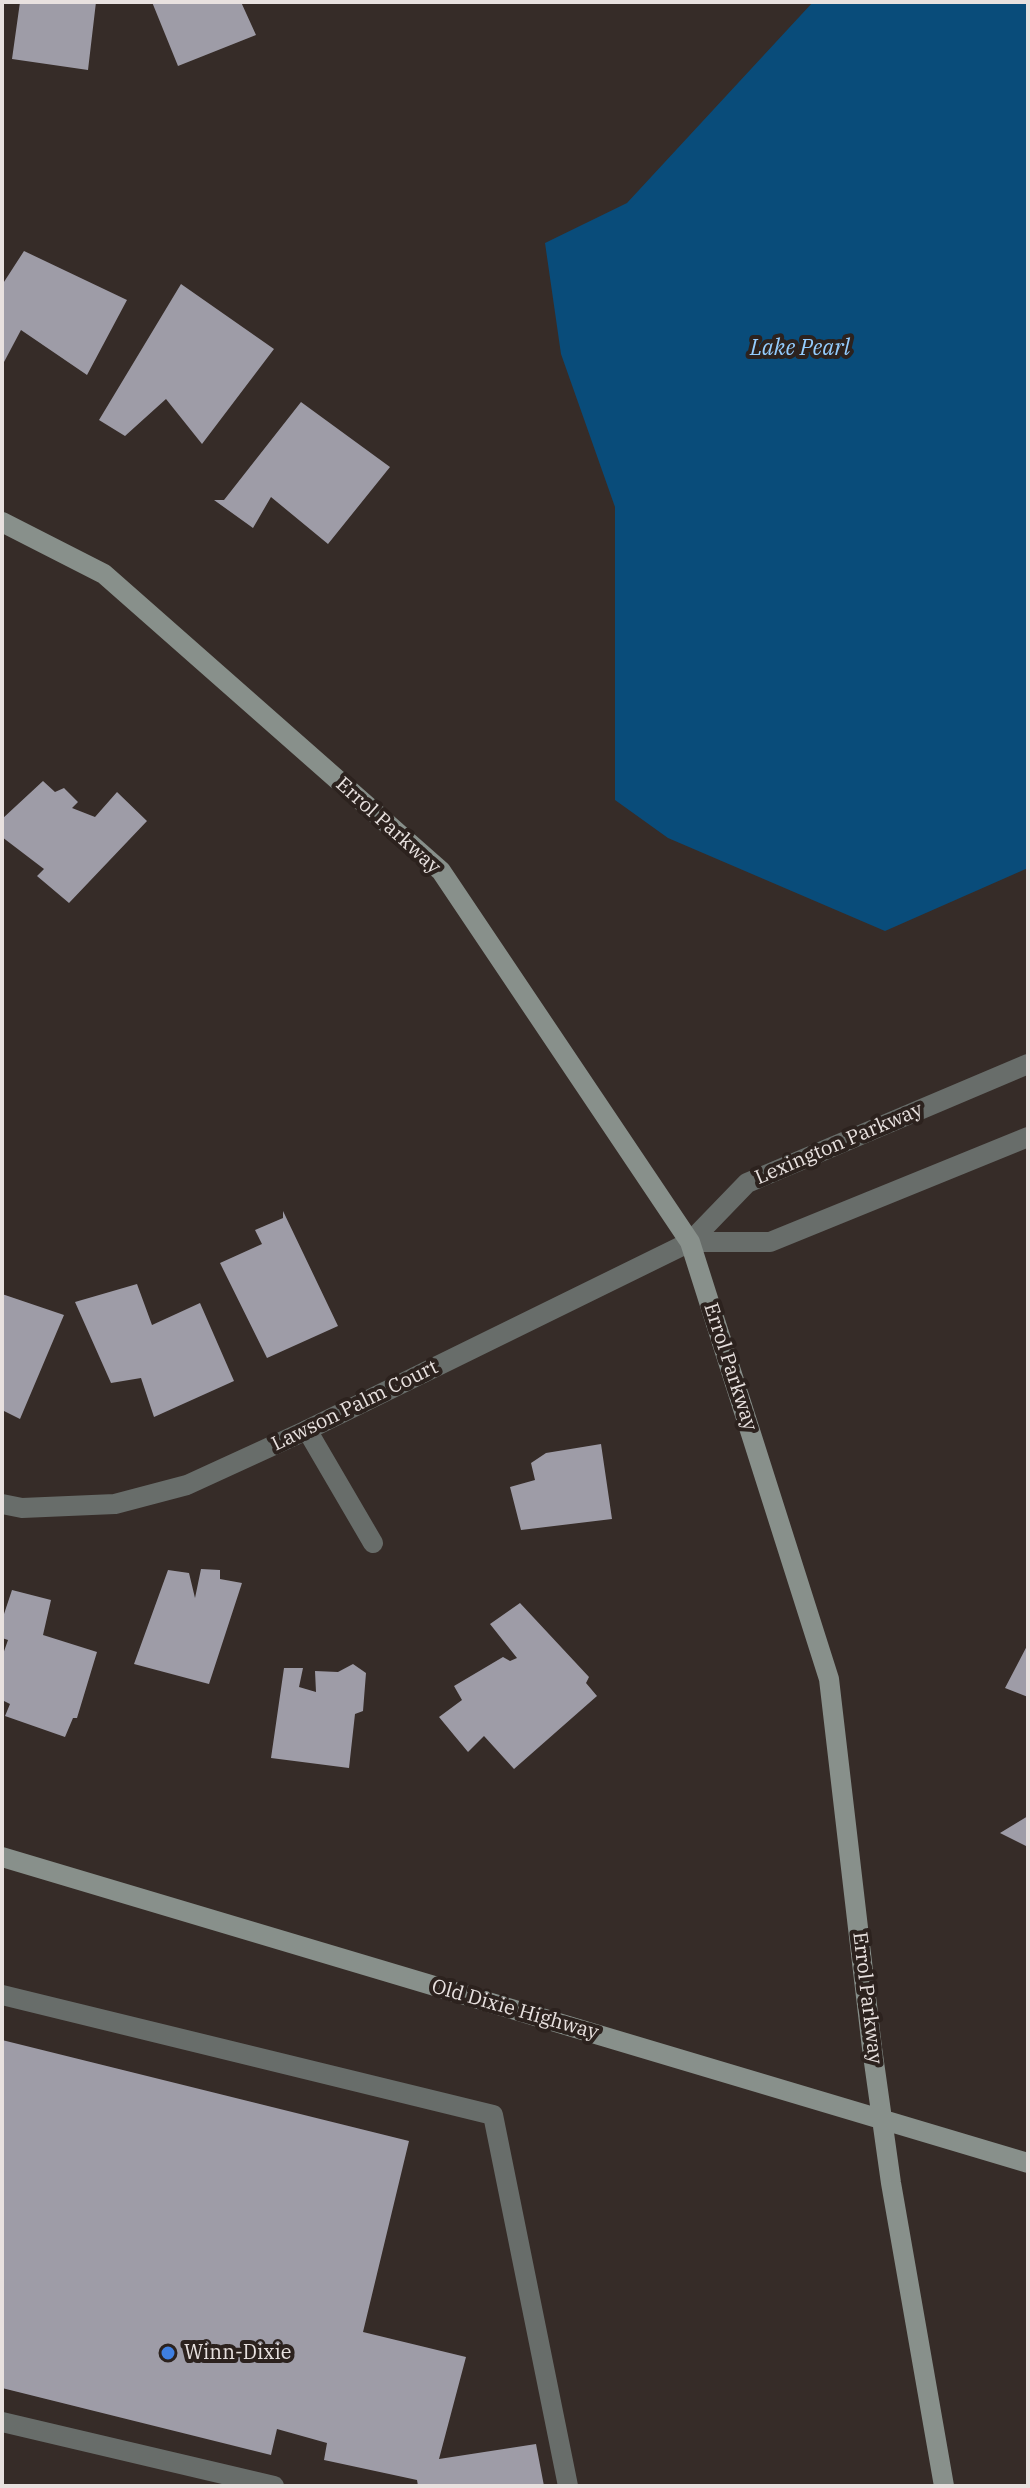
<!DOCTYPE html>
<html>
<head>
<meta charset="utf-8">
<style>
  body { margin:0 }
  #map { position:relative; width:1030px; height:2488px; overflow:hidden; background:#362c28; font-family:"IBM Plex Serif",serif }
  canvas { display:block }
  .frame { position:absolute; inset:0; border:4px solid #e8e1df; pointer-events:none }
</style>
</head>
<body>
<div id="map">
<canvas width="1030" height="2488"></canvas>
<div class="frame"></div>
</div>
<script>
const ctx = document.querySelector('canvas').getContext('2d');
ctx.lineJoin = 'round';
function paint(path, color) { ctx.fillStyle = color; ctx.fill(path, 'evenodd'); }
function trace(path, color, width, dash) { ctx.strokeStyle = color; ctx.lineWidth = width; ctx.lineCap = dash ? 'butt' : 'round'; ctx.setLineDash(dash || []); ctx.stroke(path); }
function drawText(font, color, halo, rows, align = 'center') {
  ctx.font = font + ' "IBM Plex Serif",serif'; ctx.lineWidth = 8; ctx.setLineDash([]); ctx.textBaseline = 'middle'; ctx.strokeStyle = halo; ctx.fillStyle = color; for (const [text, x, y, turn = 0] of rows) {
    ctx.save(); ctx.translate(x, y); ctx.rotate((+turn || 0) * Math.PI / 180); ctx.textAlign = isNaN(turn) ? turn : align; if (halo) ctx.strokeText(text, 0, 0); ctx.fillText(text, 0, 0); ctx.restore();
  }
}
paint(new Path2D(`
  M 813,2 L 1028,2 L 1028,868 L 885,931 L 668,838 L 615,800 L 615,507 L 561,354 L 545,243 L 627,203 Z`), '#094c7a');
paint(new Path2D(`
  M 20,2 L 96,2 L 88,70 L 12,59 Z
  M 152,2 L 241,2 L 256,35 L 178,66 Z
  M 24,251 L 127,300 L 87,375 L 21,330 L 4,362 L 2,361 L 2,285 Z
  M 181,284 L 274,349 L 202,444 L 166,399 L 125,436 L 99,420 Z
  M 301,402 L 390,467 L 328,544 L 271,497 L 253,528 L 214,500 L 224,500 Z
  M 43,781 L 55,792 L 64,788 L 78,802 L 72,808 L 95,817 L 117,792 L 147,821 L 69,903 L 37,876 L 44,869 L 2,837 L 2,819 Z
  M 283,1211 L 338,1326 L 267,1358 L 220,1263 L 262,1244 L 255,1230 L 283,1218 Z
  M 137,1284 L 152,1325 L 200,1303 L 234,1381 L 154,1417 L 141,1378 L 111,1383 L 75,1302 Z
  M 2,1294 L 64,1315 L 20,1419 L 2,1410 Z
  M 601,1444 L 612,1519 L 521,1530 L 510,1487 L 535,1480 L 531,1463 L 546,1453 Z
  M 201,1569 L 220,1570 L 220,1579 L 242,1583 L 209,1684 L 134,1664 L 168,1570 L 189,1573 L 195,1598 Z
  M 12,1590 L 51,1600 L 43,1635 L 97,1652 L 77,1718 L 73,1718 L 65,1737 L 5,1716 L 10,1704 L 2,1700 L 2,1657 L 8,1640 L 2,1638 L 2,1620 Z
  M 520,1603 L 589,1677 L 586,1683 L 597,1696 L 514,1769 L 484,1736 L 468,1752 L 439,1717 L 462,1700 L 454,1686 L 503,1657 L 510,1661 L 517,1658 L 490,1624 Z
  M 1028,1644 L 1028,1697 L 1005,1688 Z
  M 353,1664 L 366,1673 L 363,1711 L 355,1714 L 349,1768 L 271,1758 L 284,1668 L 303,1668 L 299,1687 L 316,1692 L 315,1671 L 338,1672 Z
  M 1028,1816 L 1028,1847 L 1000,1833 Z
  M 2,2040 L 409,2141 L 363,2332 L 466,2357 L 439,2459 L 536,2444 L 544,2486 L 418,2486 L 417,2480 L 324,2460 L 327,2443 L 277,2429 L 271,2455 L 2,2388 Z`), '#9e9ca7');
trace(new Path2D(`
  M 307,1430 L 373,1543
  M 2,1995 L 493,2115 L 568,2486
  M 2,2422 L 274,2486`), '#686d6a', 20);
trace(new Path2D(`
  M 690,1242 L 770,1242 L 1028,1137
  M 2,1504 L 22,1508 L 115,1504 L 187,1485 L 307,1430 L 690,1242 L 747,1183 L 1028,1064`), '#686d6a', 20);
trace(new Path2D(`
  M 2,522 L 104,574 L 441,871 L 690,1242 L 829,1679 L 872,2048 L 891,2183 L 944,2486
  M 2,1857 L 1028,2163`), '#88908b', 20);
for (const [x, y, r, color] of [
  [168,2353,8,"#3f7fe0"]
]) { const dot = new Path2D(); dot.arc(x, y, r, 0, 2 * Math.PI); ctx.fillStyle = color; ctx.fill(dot); trace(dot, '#2c221e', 3); }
drawText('20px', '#e8e1df', '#2c221e', [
  ["Errol Parkway",388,826,42],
  ["Lexington Parkway",839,1144,-23],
  ["Errol Parkway",730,1367,72],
  ["Lawson Palm Court",355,1406,-26],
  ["Errol Parkway",867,1998,83],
  ["Old Dixie Highway",515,2010,16]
]);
drawText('20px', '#e8e1df', '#2c221e', [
  ["Winn-Dixie",184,2353]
], 'left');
drawText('italic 22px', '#94cdff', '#2c221e', [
  ["Lake Pearl",800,349]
]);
</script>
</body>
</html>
